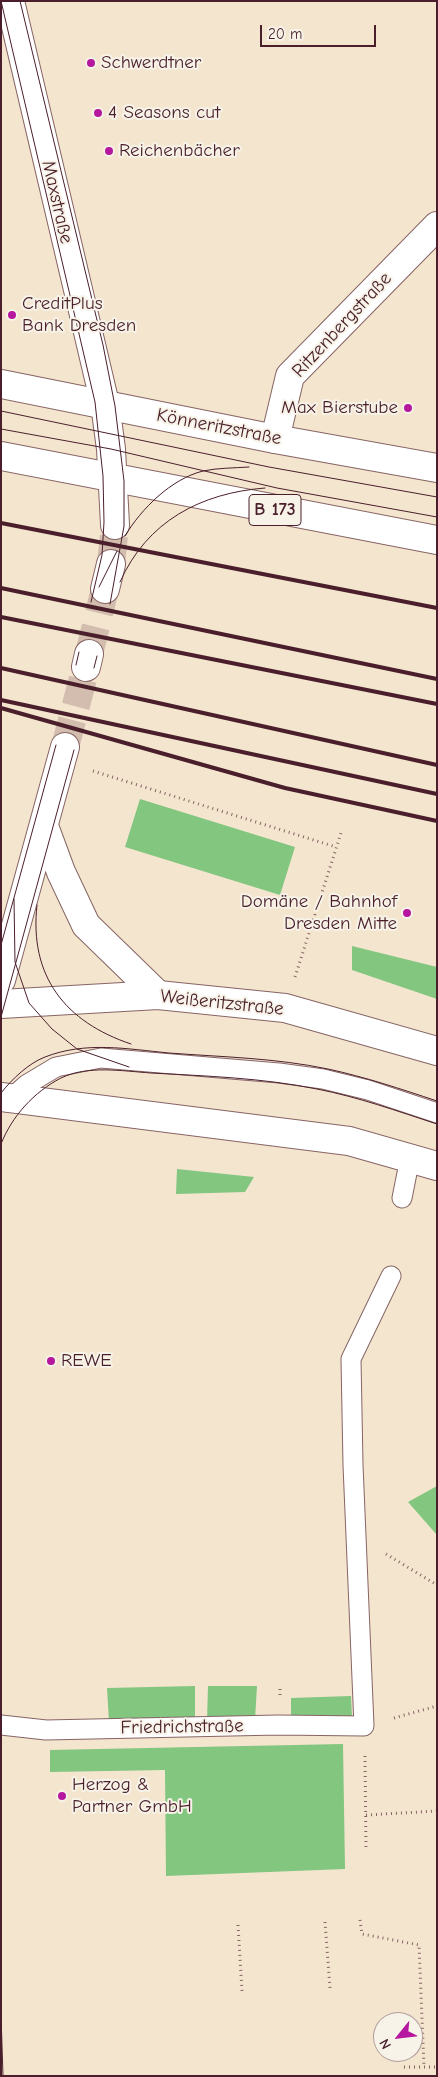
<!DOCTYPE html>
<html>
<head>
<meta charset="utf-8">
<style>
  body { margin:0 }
  #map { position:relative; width:438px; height:2077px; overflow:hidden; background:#f4e5cf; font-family:"Comic Neue",sans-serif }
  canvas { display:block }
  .frame { position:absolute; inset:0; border:2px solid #4a1f2b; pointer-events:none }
  .north { position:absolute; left:373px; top:2012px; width:50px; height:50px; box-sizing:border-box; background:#f7f3e8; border:1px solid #b29e9c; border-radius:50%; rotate:241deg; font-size:14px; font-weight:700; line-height:20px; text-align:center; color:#4a1f2b }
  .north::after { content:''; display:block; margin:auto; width:18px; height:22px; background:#b5179e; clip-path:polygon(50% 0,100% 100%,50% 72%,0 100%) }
  .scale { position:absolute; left:260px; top:25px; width:116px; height:22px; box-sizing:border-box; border:2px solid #4a1f2b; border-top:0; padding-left:6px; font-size:15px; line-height:18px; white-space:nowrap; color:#4a1f2b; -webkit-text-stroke:4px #f7f3e8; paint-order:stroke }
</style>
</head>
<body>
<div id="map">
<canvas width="438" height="2077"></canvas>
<div class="frame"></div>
<div class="north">N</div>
<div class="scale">20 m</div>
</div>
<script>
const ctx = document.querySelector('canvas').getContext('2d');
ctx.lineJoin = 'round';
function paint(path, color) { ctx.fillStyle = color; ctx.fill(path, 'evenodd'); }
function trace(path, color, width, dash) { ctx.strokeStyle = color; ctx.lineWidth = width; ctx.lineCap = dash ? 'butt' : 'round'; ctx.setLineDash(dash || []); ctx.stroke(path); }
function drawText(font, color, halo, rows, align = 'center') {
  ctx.font = font + ' "Comic Neue",sans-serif'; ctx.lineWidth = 4; ctx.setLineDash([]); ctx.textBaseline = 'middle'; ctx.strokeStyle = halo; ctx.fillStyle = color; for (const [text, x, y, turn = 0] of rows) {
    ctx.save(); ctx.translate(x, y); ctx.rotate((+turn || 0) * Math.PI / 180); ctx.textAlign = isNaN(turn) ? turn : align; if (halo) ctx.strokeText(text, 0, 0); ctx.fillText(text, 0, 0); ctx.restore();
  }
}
paint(new Path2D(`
  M 140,799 L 295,847 L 280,895 L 125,847 Z
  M 352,946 L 437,967 L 437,999 L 352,970 Z
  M 177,1169 L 254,1177 L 245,1192 L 176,1194 Z
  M 437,1486 L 437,1535 L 408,1502 Z
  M 195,1686 L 195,1720 L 109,1722 L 107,1688 Z
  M 208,1686 L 257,1686 L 255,1720 L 207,1721 Z
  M 351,1696 L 352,1718 L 291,1719 L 291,1698 Z
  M 343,1744 L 345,1869 L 166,1876 L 165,1770 L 50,1772 L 50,1750 Z`), '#82c680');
trace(new Path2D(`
  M 111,564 L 115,525
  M 89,654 L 105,589
  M 65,747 L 86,667`), '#d2bdae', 28, [28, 14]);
const service = new Path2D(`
  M 7,1102 L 26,1085 L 56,1067 L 101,1058 L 279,1073 L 323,1079 L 368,1090 L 437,1113
  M 402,1198 L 410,1158
  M 1,1725 L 46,1730 L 278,1725 L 364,1726 L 353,1465 L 351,1359 L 391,1276`);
const minor = new Path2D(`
  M 105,404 L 111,449 L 115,525
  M 275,439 L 290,376 L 437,226
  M 105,589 L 111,564
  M 86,667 L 89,654
  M 44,826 L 61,872 L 86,925 L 158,995
  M 1,980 L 65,747`);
const tertiary = new Path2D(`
  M 10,1 L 105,404`);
const secondary = new Path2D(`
  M 1,1004 L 158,995 L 285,1008 L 437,1051
  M 1,1097 L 349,1141 L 437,1166`);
const primary = new Path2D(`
  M 1,384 L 275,439 L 437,468
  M 1,456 L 437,540`);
trace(service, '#866464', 21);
trace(minor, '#866464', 30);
trace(tertiary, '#866464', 30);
trace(secondary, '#866464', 30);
trace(primary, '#866464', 30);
trace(new Path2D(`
  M 93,771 L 336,847
  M 295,977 L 342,830
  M 386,1554 L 437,1585
  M 280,1695 L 280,1685
  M 394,1718 L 437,1706
  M 365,1756 L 366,1851
  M 366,1815 L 437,1811
  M 360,1920 L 362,1934 L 419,1945 L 424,2067
  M 325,1922 L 330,1988
  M 238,1925 L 242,1991
  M 404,2067 L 437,2067`), '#866464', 3, [1, 4]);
trace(service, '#fff', 19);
trace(minor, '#fff', 28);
trace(tertiary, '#fff', 28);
trace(secondary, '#fff', 28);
trace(primary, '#fff', 28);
trace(new Path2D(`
  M 1,1 L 95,402 L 103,476 L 104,522 L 102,555 L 91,602
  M 20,1 L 103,345 L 115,406 L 124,481 L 124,526 L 110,604
  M 1,411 L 269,467 L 437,497
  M 1,429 L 111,449 L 277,488 L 437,517
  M 125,536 C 141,509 171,479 203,471 C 217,468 234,468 249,467
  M 120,582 C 147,521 201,493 265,488
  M 99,587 L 117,551
  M 76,665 L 79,652
  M 94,668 L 97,656
  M 14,899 L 15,962 L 29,1003 L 52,1029 L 77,1049 L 129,1067
  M 37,905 C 29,976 65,1022 131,1044
  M 1,945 L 56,745
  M 1,1017 L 74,750
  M 1,1093 C 12,1079 29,1063 45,1057 C 86,1041 127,1049 169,1053 C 222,1057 276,1058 328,1069 C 365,1077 401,1089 437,1101
  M 1,1144 C 12,1116 34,1092 61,1078 C 88,1065 122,1071 151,1073 C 206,1076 263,1078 317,1089 C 358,1097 397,1111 437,1124
  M 1,2015 L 3,2076`), '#4a1f2b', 1);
trace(new Path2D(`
  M 1,523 L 437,608
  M 1,588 L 437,679
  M 1,617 L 437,704
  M 1,668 L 437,765
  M 1,700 L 437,794
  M 1,708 L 285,788 L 437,821`), '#4a1f2b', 4);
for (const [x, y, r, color] of [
  [91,63,5,"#b5179e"],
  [98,113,5,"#b5179e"],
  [109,151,5,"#b5179e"],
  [12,315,5,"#b5179e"],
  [408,408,5,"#b5179e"],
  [407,913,5,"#b5179e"],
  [51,1361,5,"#b5179e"],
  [62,1796,5,"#b5179e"]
]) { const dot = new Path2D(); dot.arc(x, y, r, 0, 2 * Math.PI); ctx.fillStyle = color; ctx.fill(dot); trace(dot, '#f7f3e8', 2); }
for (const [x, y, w] of [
  [275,510,52]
]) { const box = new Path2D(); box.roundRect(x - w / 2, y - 15.5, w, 31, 4); ctx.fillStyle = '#f7f3e8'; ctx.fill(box); trace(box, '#4a1f2b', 1); }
drawText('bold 18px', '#4a1f2b', null, [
  ["B 173",275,510]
]);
drawText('19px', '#4a1f2b', '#f7f3e8', [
  ["Schwerdtner",101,63],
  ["4 Seasons cut",108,113],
  ["Reichenbächer",119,151],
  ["CreditPlus",22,304],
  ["Bank Dresden",22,326],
  ["Max Bierstube",398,408,"right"],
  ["Domäne / Bahnhof",397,902,"right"],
  ["Dresden Mitte",397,924,"right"],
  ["REWE",61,1361],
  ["Herzog &",72,1785],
  ["Partner GmbH",72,1807]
], 'left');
drawText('19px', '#4a1f2b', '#f7f3e8', [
  ["Maxstraße",57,202,77],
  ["Ritzenbergstraße",342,325,-47],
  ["Könneritzstraße",219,427,11],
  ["Weißeritzstraße",222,1003,6],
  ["Friedrichstraße",182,1727,-1]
]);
</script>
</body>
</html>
